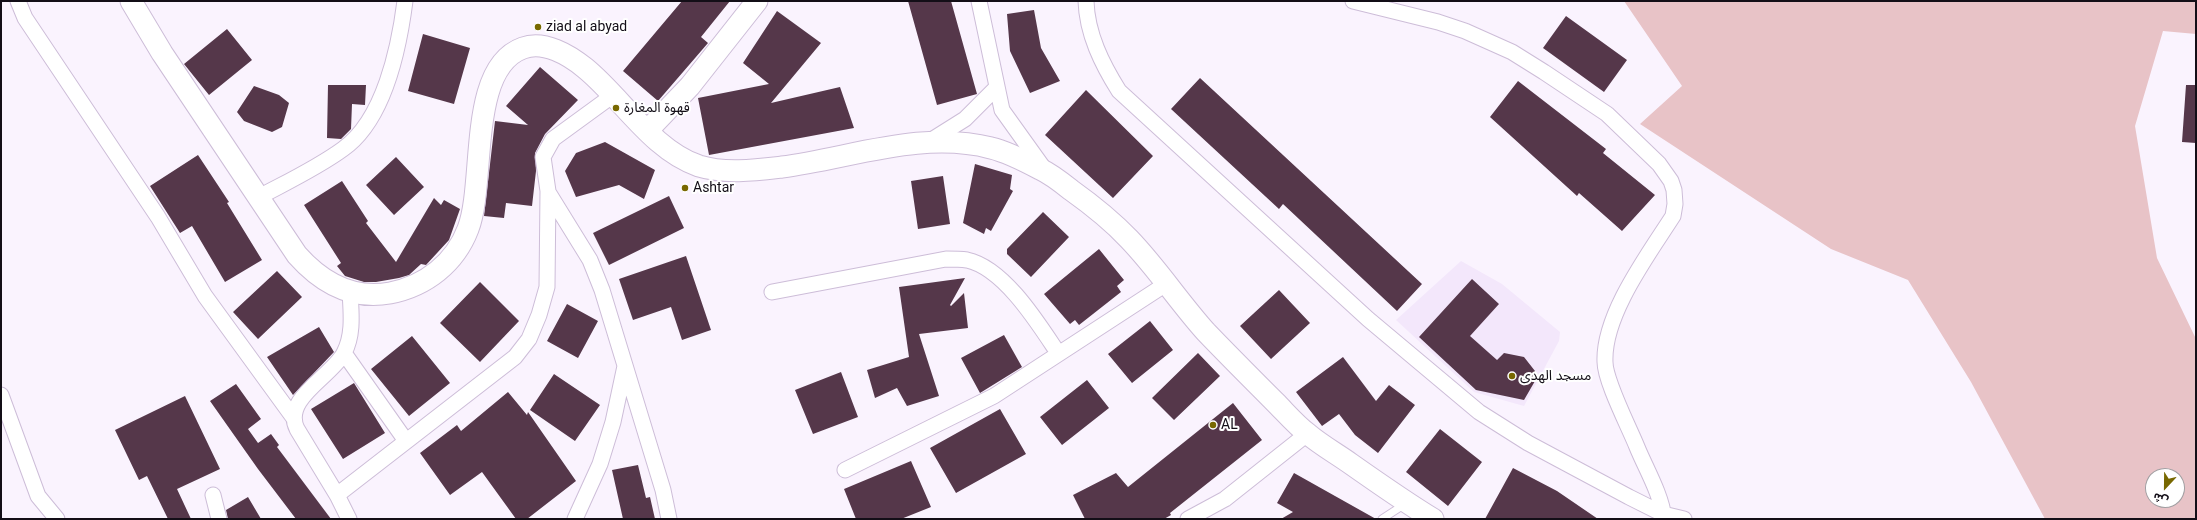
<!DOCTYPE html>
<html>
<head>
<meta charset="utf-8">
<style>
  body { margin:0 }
  #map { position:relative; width:2197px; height:520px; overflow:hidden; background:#faf3fe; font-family:Roboto,"Noto Sans Arabic",sans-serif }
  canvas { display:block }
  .frame { position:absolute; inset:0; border:2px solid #130e17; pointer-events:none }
  .north { position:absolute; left:2145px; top:468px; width:40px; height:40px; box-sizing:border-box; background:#fff; border:1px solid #a19fa2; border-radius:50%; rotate:202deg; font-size:11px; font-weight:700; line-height:16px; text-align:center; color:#130e17 }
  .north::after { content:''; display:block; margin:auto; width:14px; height:18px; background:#786800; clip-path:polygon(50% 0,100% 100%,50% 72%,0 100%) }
</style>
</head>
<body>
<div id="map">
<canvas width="2197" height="520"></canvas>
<div class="frame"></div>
<div class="north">ش</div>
</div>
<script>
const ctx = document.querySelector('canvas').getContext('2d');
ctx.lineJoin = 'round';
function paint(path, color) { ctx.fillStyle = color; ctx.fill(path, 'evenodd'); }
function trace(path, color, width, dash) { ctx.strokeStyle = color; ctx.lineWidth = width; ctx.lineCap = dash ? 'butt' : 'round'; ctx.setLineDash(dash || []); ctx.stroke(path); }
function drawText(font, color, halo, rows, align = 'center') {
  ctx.font = font + ' Roboto,"Noto Sans Arabic",sans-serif'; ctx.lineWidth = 4; ctx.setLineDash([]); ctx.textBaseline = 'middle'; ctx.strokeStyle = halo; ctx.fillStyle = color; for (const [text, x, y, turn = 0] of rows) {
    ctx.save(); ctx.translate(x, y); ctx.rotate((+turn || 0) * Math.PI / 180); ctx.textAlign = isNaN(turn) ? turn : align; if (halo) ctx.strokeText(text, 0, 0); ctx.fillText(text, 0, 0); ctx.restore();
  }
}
paint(new Path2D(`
  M 1461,261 L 1502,284 L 1560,332 L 1559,341 L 1524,406 L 1474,392 L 1396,320 Z`), '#f3e7fb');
paint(new Path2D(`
  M 1624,1 L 2196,1 L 2196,34 L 2163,31 L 2135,126 L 2157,258 L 2196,339 L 2196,519 L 2045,519 L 1971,382 L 1908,280 L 1831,249 L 1640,124 L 1682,86 ZM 2153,476 L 2177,476 L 2177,500 L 2153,500 Z`), '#e8c3c7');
paint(new Path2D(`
  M 682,1 L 730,1 L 701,37 L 708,43 L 658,101 L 623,71 Z
  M 908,1 L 951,1 L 977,94 L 937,105 Z
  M 1034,10 L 1041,48 L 1060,81 L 1030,93 L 1010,51 L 1007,14 Z
  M 777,11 L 821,43 L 771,103 L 840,87 L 854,128 L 709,155 L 698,98 L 769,84 L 743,63 Z
  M 1566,16 L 1627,60 L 1604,92 L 1543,48 Z
  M 227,29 L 252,60 L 209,95 L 184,64 Z
  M 423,34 L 470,48 L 454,104 L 408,91 Z
  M 540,67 L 578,100 L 545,134 L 535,153 L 536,171 L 532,206 L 506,203 L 504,218 L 484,216 L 495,121 L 528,125 L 506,106 Z
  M 1200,78 L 1422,284 L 1397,311 L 1283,204 L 1279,209 L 1171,109 Z
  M 1518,81 L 1606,149 L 1603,153 L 1655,195 L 1622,231 L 1579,193 L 1577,196 L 1490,117 Z
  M 328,85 L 366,85 L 365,105 L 352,104 L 351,129 L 341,139 L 327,138 Z
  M 2186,85 L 2196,85 L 2196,143 L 2182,142 Z
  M 254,86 L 279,95 L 289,103 L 282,127 L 272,132 L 244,121 L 237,112 Z
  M 1086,90 L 1153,156 L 1113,198 L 1045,135 Z
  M 605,142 L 655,170 L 644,199 L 619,185 L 576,197 L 565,171 L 576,153 Z
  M 198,155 L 229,202 L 227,203 L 262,260 L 225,282 L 192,226 L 180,233 L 150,186 Z
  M 396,157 L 424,187 L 394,215 L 366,185 Z
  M 975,164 L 1012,175 L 1010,189 L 1013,191 L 991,231 L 986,228 L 984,234 L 963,223 Z
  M 943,176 L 950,224 L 918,229 L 911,181 Z
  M 342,181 L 368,221 L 366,223 L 396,262 L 434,198 L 441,205 L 444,200 L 460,209 L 449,240 L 426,265 L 421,264 L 409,275 L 399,278 L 376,282 L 364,282 L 345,276 L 337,266 L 341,263 L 304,205 Z
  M 669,196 L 684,228 L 609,265 L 593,233 Z
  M 1043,212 L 1069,237 L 1031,277 L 1007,254 L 1007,249 Z
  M 1099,249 L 1124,280 L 1117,286 L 1121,292 L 1079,325 L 1075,320 L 1070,324 L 1044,294 Z
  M 686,256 L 711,330 L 682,340 L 671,307 L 633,320 L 619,279 Z
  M 277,271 L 302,297 L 258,339 L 233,312 Z
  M 965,278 L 950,305 L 951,306 L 964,293 L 968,328 L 919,334 L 939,396 L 907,406 L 897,388 L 875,398 L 867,370 L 909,357 L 899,287 Z
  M 1472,279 L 1499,304 L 1470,336 L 1497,360 L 1504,353 L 1524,357 L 1535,371 L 1535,381 L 1524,400 L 1476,390 L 1419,337 Z
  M 480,282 L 519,321 L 480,362 L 440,323 Z
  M 1279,290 L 1310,323 L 1271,359 L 1240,326 Z
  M 567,304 L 598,321 L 578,358 L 547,341 Z
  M 1150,321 L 1173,350 L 1132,383 L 1108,354 Z
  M 319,327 L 334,352 L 293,395 L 267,357 Z
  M 1004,335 L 1022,367 L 980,393 L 961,358 Z
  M 412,336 L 450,383 L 409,416 L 371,369 Z
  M 1198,353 L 1220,376 L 1174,420 L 1152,398 Z
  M 1343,357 L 1376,401 L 1389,385 L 1415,405 L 1378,453 L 1355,435 L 1339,414 L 1322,426 L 1296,392 Z
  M 841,372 L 858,417 L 813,434 L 795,390 Z
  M 554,374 L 600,405 L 575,441 L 530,410 Z
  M 1087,380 L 1109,408 L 1062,445 L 1040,417 Z
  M 354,383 L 385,433 L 343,459 L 311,409 Z
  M 236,384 L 261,419 L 248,429 L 258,443 L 271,434 L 279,445 L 277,447 L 331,519 L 296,519 L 258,469 L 210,401 Z
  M 508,392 L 527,415 L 528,412 L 576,481 L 527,519 L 516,519 L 482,472 L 450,495 L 420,453 L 457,425 L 461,431 Z
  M 185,396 L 220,469 L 177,489 L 191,519 L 168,519 L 147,476 L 139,480 L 115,430 Z
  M 1233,403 L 1262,440 L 1170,513 L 1171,515 L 1164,519 L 1085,519 L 1073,495 L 1116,473 L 1128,487 Z
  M 1000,409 L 1026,454 L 956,493 L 930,448 Z
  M 1440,429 L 1482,462 L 1448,506 L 1406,472 Z
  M 911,461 L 931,507 L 901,519 L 856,519 L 844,489 Z
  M 638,465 L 646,498 L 650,497 L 655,519 L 623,519 L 612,470 Z
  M 1513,468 L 1557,491 L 1598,519 L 1485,519 Z
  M 1294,473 L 1376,519 L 1281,519 L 1293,512 L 1277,503 Z
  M 248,497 L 261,519 L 228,519 L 226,510 Z`), '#55374a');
const lane = new Path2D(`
  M 1382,519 L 1405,504`);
const street = new Path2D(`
  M 18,1 L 25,18 L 158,217 L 205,296 L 293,417
  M 979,1 L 1002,110 L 1045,170
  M 1086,1 C 1087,34 1102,64 1119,91 L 1368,319 L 1479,412 L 1528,443 L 1629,497 L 1663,514 L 1684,519
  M 1353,1 L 1438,22 L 1465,31 L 1512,52 L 1544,72 L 1607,114 L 1659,164 L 1671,181 L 1674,190 L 1675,204 L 1673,216 C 1648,255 1603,315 1605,362 C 1605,381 1629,427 1637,447 C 1646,469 1661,494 1664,518
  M 930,141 L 965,119 L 996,88
  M 548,192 L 590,260 L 602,290 L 663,490 L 669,519
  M 259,197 C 287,182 317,168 343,149 C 384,120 399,48 405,1
  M 772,292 L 946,259 C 952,259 960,259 967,260 C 1004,268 1038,323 1058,353
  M 344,353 L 406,441
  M 1,395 L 38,496 L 57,519
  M 845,470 L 994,396 L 1166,284
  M 213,495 L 219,519
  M 337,495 L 297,429 C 282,399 331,377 344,353 C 354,334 351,312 350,291
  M 349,519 L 337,495 L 515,357 L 529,339 L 539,315 L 547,287 L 548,191 L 543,157 L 553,139 L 612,96
  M 575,519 L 600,464 L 613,422 L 625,366
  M 1188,519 L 1225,499 L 1307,434`);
const secondary = new Path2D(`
  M 131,1 L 162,53 L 297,255 C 321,282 352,300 390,293 C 426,286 455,263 468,229 C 486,183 467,68 523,48 C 544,40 569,55 585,68 C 622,98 652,150 699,166 C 725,174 756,170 782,167 C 851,158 922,130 991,148 C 1008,152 1025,161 1040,169 C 1051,174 1061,182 1071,190 C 1092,205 1111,220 1129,239 C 1157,268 1179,302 1206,332 C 1229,356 1252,379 1275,402 C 1286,413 1296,425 1308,434 C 1321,445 1337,454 1351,464 C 1378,483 1405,502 1433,519
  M 647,131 L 690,86 L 757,1`);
trace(lane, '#cdbdd8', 9);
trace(street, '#cdbdd8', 17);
trace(secondary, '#cdbdd8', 23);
trace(lane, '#fff', 7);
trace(street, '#fff', 15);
trace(secondary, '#fff', 21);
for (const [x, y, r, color] of [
  [538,27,4,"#786800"],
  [616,108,4,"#786800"],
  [685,188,4,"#786800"],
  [1512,376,4,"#786800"],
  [1213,425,4,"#786800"]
]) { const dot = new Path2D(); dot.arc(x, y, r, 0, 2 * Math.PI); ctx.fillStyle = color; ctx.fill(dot); trace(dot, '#fff', 1.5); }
drawText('14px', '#130e17', '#fff', [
  ["ziad al abyad",546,27],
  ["قهوة المغارة",624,108],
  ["Ashtar",693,188],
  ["مسجد الهدى",1520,376],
  ["AL",1221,425]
], 'left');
</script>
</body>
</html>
